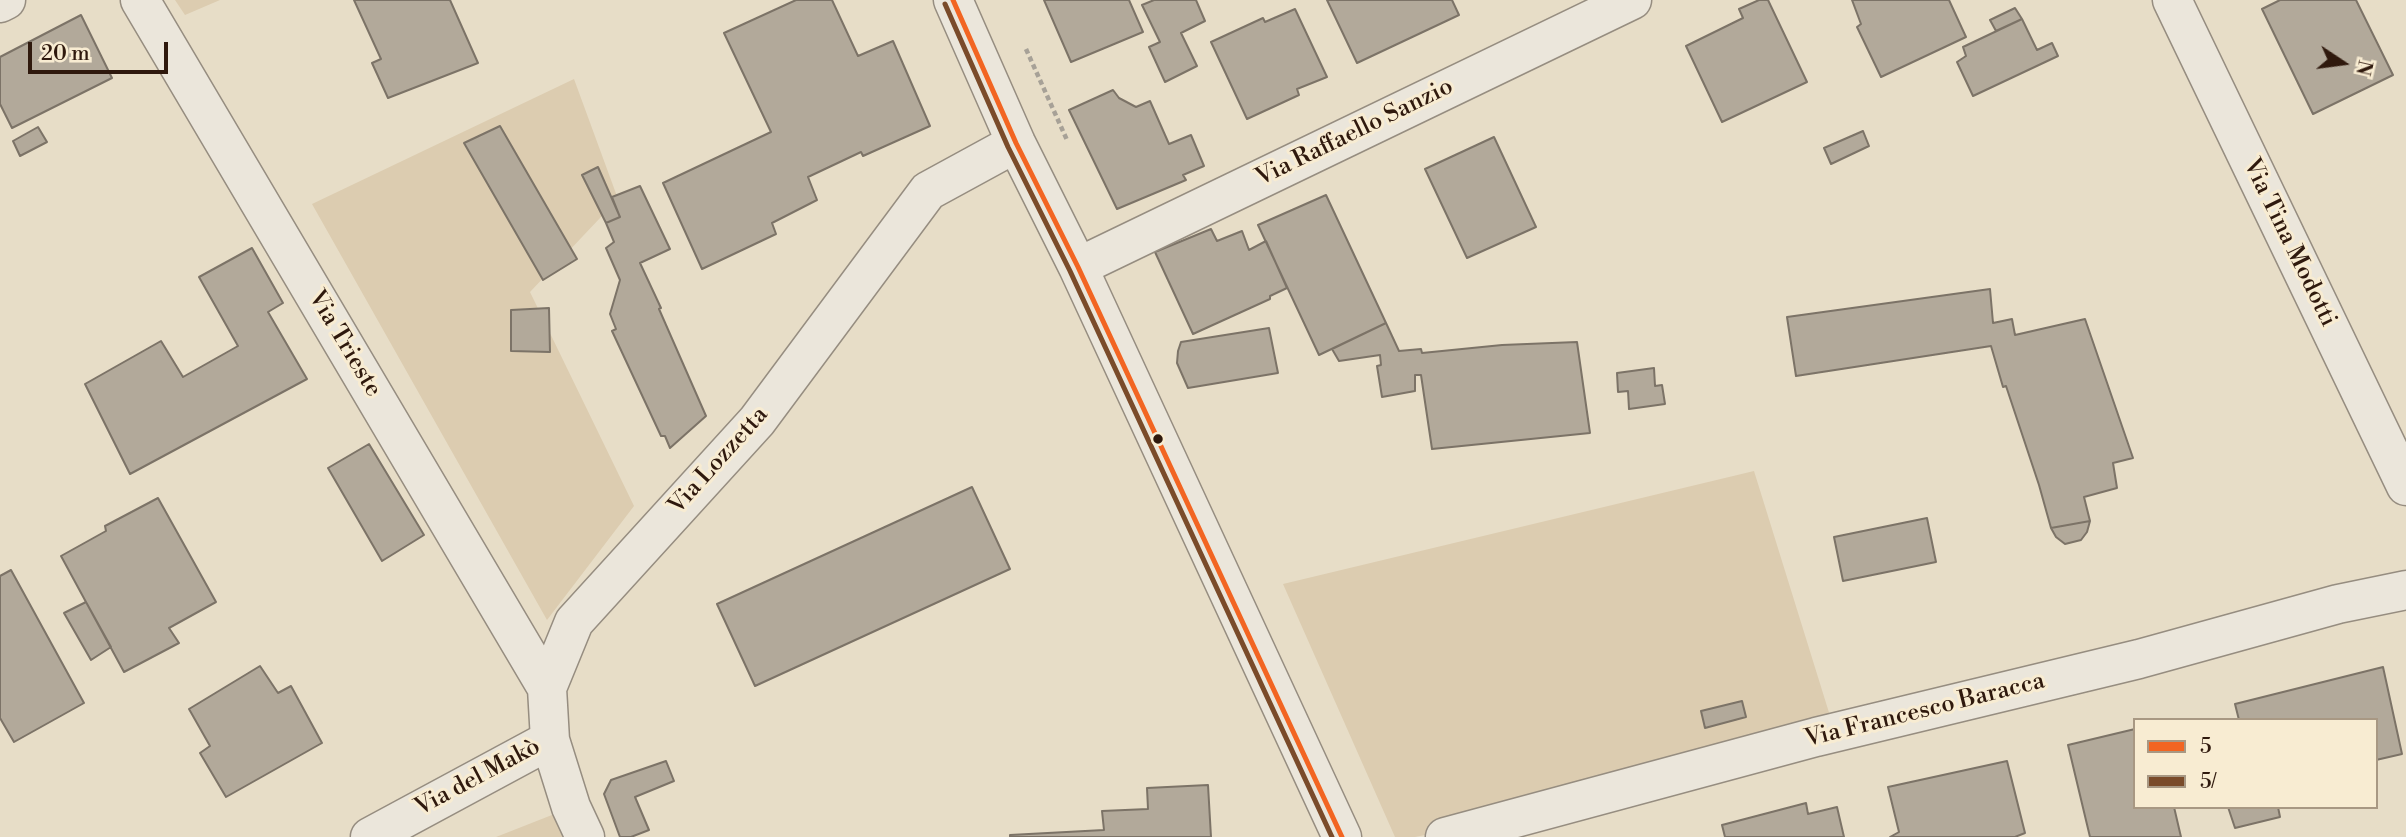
<!DOCTYPE html>
<html>
<head>
<meta charset="utf-8">
<style>
  body { margin:0 }
  #map { position:relative; width:2406px; height:837px; overflow:hidden; background:#e7ddc7; font-family:"Libre Bodoni",serif }
  canvas { display:block }
  .legend { position:absolute; left:2133px; top:718px; width:245px; height:91px; box-sizing:border-box; background:#f8ecd2; border:2px solid #a89883; margin:0; padding:9px 12px; list-style:none; font-size:21px; color:#2f190d }
  .legend li { display:flex; align-items:center; gap:14px; height:35px }
  .legend b { width:35px; border:2px solid #a89883 }
  .north { position:absolute; left:2308px; top:28px; width:70px; height:70px; -webkit-text-stroke:5px #f8ecd2; paint-order:stroke; rotate:103deg; font-size:19px; font-weight:700; line-height:28px; text-align:center; color:#2f190d }
  .north::after { content:''; display:block; margin:auto; width:24px; height:32px; background:#2f190d; clip-path:polygon(50% 0,100% 100%,50% 72%,0 100%) }
  .scale { position:absolute; left:28px; top:42px; width:140px; height:32px; box-sizing:border-box; border:4px solid #2f190d; border-top:0; padding-left:9px; font-size:21px; line-height:24px; white-space:nowrap; color:#2f190d; -webkit-text-stroke:5px #f8ecd2; paint-order:stroke }
</style>
</head>
<body>
<div id="map">
<canvas width="2406" height="837"></canvas>
<ul class="legend">
<li><b style="height:9px;background:#f26522"></b>5</li>
<li><b style="height:9px;background:#7a4b2a"></b>5/</li>
</ul>
<div class="north">N</div>
<div class="scale">20 m</div>
</div>
<script>
const ctx = document.querySelector('canvas').getContext('2d');
ctx.lineJoin = 'round';
function paint(path, color) { ctx.fillStyle = color; ctx.fill(path, 'evenodd'); }
function trace(path, color, width, dash) { ctx.strokeStyle = color; ctx.lineWidth = width; ctx.lineCap = dash ? 'butt' : 'round'; ctx.setLineDash(dash || []); ctx.stroke(path); }
function drawText(font, color, halo, rows, align = 'center') {
  ctx.font = font + ' "Libre Bodoni",serif'; ctx.lineWidth = 6; ctx.setLineDash([]); ctx.textBaseline = 'middle'; ctx.strokeStyle = halo; ctx.fillStyle = color; for (const [text, x, y, turn = 0] of rows) {
    ctx.save(); ctx.translate(x, y); ctx.rotate((+turn || 0) * Math.PI / 180); ctx.textAlign = isNaN(turn) ? turn : align; if (halo) ctx.strokeText(text, 0, 0); ctx.fillText(text, 0, 0); ctx.restore();
  }
}
paint(new Path2D(`
  M 175,0 L 220,0 L 185,15 Z
  M 574,79 L 618,199 L 530,292 L 634,506 L 547,620 L 312,204 Z
  M 1754,471 L 1831,719 L 1484,823 L 1415,837 L 1395,837 L 1283,584 Z
  M 557,813 L 567,837 L 496,837 Z`), '#dcccb0');
const building = new Path2D(`
  M 354,0 L 450,0 L 478,63 L 388,98 L 372,63 L 381,59 Z
  M 796,0 L 832,0 L 858,56 L 893,41 L 930,126 L 863,156 L 861,152 L 808,177 L 817,200 L 772,223 L 776,234 L 702,269 L 663,183 L 771,132 L 724,33 Z
  M 1044,0 L 1129,0 L 1143,32 L 1071,62 Z
  M 1154,0 L 1196,0 L 1205,21 L 1181,33 L 1197,66 L 1165,82 L 1149,47 L 1160,42 L 1142,5 Z
  M 1327,0 L 1452,0 L 1459,15 L 1357,63 Z
  M 1759,0 L 1768,0 L 1807,82 L 1722,122 L 1686,46 L 1743,18 L 1739,9 Z
  M 1852,0 L 1949,0 L 1966,37 L 1881,77 L 1857,27 L 1861,24 Z
  M 2280,0 L 2356,0 L 2393,75 L 2313,114 L 2262,9 Z
  M 2015,8 L 2022,19 L 1996,31 L 1990,20 Z
  M 1295,9 L 1327,77 L 1297,89 L 1299,95 L 1247,119 L 1211,42 L 1263,18 L 1265,22 Z
  M 81,15 L 112,78 L 12,128 L 0,104 L 0,57 Z
  M 2022,19 L 2037,50 L 2052,43 L 2058,56 L 1973,96 L 1957,62 L 1966,56 L 1963,47 Z
  M 1113,90 L 1119,98 L 1136,107 L 1150,101 L 1169,144 L 1191,135 L 1204,166 L 1183,175 L 1186,180 L 1117,209 L 1069,110 Z
  M 500,126 L 577,259 L 543,280 L 464,143 Z
  M 38,127 L 47,142 L 20,156 L 13,141 Z
  M 1863,131 L 1869,146 L 1831,164 L 1824,148 Z
  M 1494,137 L 1536,227 L 1467,258 L 1425,169 Z
  M 598,167 L 620,217 L 606,223 L 582,175 Z
  M 640,186 L 670,249 L 640,263 L 661,308 L 659,309 L 706,416 L 670,448 L 665,436 L 661,436 L 612,331 L 616,329 L 610,314 L 620,280 L 606,248 L 614,242 L 606,223 L 620,217 L 612,197 Z
  M 1326,195 L 1386,323 L 1319,355 L 1258,225 Z
  M 1211,229 L 1217,241 L 1242,231 L 1249,250 L 1266,241 L 1287,288 L 1270,296 L 1270,299 L 1193,334 L 1155,252 Z
  M 252,248 L 283,303 L 268,312 L 307,379 L 130,474 L 85,384 L 161,341 L 183,377 L 238,346 L 199,277 Z
  M 1990,289 L 1993,323 L 2012,319 L 2015,335 L 2085,319 L 2133,458 L 2113,463 L 2117,488 L 2084,497 L 2090,521 L 2051,528 L 2039,485 L 2006,386 L 2003,387 L 1991,346 L 1796,376 L 1787,317 Z
  M 549,308 L 550,352 L 511,351 L 511,310 Z
  M 1386,323 L 1399,351 L 1421,349 L 1422,353 L 1502,345 L 1577,342 L 1590,433 L 1432,449 L 1421,375 L 1415,375 L 1415,391 L 1382,397 L 1377,366 L 1381,365 L 1380,355 L 1339,361 L 1332,349 Z
  M 1269,328 L 1278,373 L 1188,388 L 1177,363 L 1178,351 L 1181,342 Z
  M 1654,368 L 1655,386 L 1662,385 L 1665,404 L 1629,409 L 1628,391 L 1618,392 L 1617,373 Z
  M 369,444 L 424,535 L 382,561 L 328,468 Z
  M 972,487 L 1010,569 L 755,686 L 717,604 Z
  M 158,498 L 216,602 L 169,628 L 179,643 L 124,672 L 61,556 L 106,531 L 105,526 Z
  M 1927,518 L 1936,562 L 1843,581 L 1834,537 Z
  M 2090,521 L 2087,532 L 2081,540 L 2065,544 L 2056,537 L 2051,528 Z
  M 11,570 L 84,703 L 14,742 L 0,718 L 0,576 Z
  M 86,602 L 111,647 L 91,660 L 64,613 Z
  M 260,666 L 278,693 L 291,686 L 322,743 L 226,797 L 200,753 L 210,746 L 189,709 Z
  M 2383,667 L 2402,754 L 2376,760 L 2376,720 L 2239,720 L 2235,704 Z
  M 1742,701 L 1746,717 L 1705,728 L 1701,711 Z
  M 2135,729 L 2135,807 L 2174,807 L 2181,837 L 2090,837 L 2068,745 Z
  M 666,761 L 674,781 L 635,797 L 649,830 L 631,837 L 620,837 L 604,794 L 611,780 Z
  M 2007,761 L 2025,833 L 2015,837 L 1890,837 L 1899,832 L 1888,787 Z
  M 1208,785 L 1211,837 L 1010,837 L 1010,835 L 1104,830 L 1102,811 L 1148,809 L 1147,788 Z
  M 1806,803 L 1808,814 L 1837,807 L 1844,837 L 1725,837 L 1722,825 Z
  M 2228,807 L 2278,807 L 2280,817 L 2235,828 Z`);
paint(building, '#b2a99a');
trace(building, '#7c7367', 2);
const minor = new Path2D(`
  M 140,0 L 547,688
  M 953,0 L 1016,143 L 1078,267 L 1342,837
  M 2172,0 L 2406,486
  M 0,3 L 6,0
  M 1078,267 L 1632,0
  M 370,837 L 550,740
  M 585,837 L 571,807 L 550,740 L 547,688 L 574,622 L 757,421 L 928,191 L 1016,143
  M 1445,837 L 1816,737 L 2139,659 L 2338,604 L 2406,590`);
trace(minor, '#968d80', 41);
trace(new Path2D(`
  M 1026,49 L 1067,140`), '#a7a197', 4.5, [5, 3.5]);
trace(minor, '#ebe6db', 38);
trace(new Path2D(`
  M 953,0 L 1016,143 L 1078,267 L 1342,837`), '#f26522', 5);
trace(new Path2D(`
  M 945,4 L 1008,147 L 1070,271 L 1332,837`), '#7a4b2a', 5);
for (const [x, y, r, color] of [
  [1158,439,6,"#2f190d"]
]) { const dot = new Path2D(); dot.arc(x, y, r, 0, 2 * Math.PI); ctx.fillStyle = color; ctx.fill(dot); trace(dot, '#f8ecd2', 2.5); }
drawText('24px', '#2f190d', '#f8ecd2', [
  ["Via Raffaello Sanzio",1355,133,-26],
  ["Via Tina Modotti",2289,243,64],
  ["Via Trieste",344,344,59],
  ["Via Lozzetta",719,461,-48],
  ["Via Francesco Baracca",1925,711,-14],
  ["Via del Makò",478,778,-28]
]);
</script>
</body>
</html>
